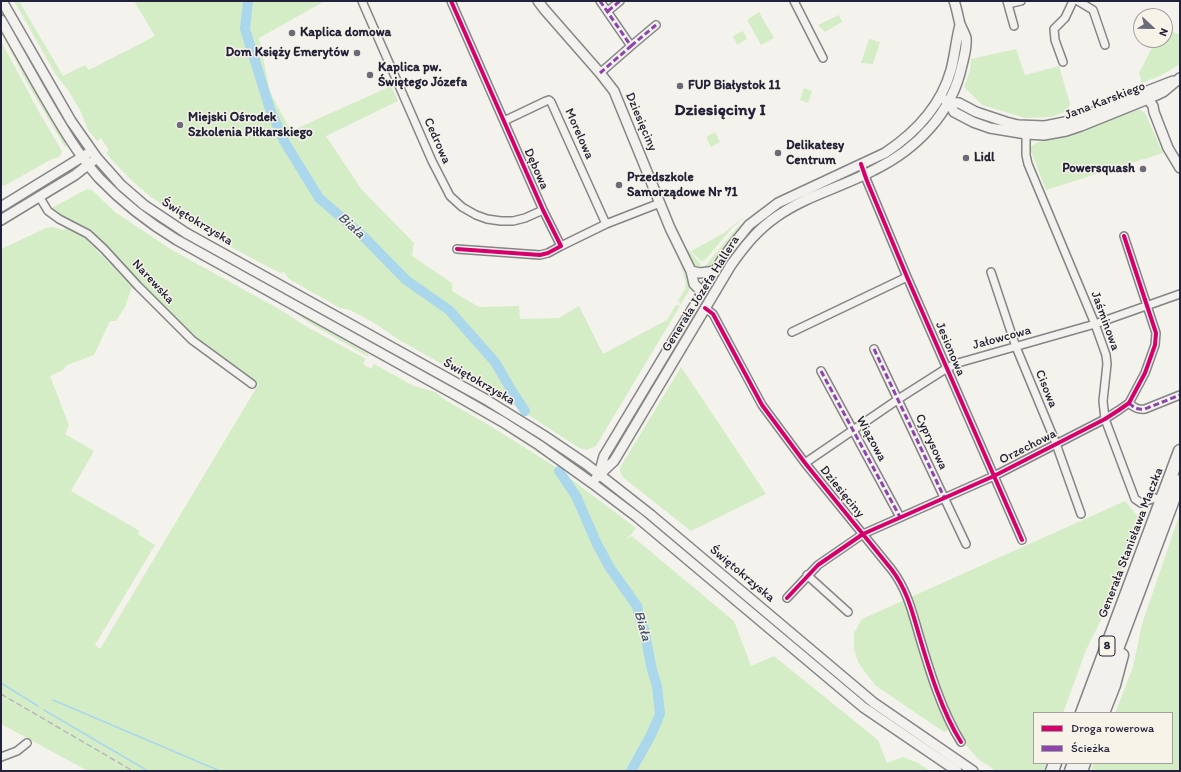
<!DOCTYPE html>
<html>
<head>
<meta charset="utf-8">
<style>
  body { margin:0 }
  #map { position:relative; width:1181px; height:772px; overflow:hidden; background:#f4f2ec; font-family:Itim,sans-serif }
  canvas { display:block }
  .frame { position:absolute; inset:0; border:2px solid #22223b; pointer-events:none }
  .legend { position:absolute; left:1033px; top:712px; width:140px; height:52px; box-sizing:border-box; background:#f7f3e8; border:1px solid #a29fa3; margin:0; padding:5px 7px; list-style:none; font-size:12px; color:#22223b }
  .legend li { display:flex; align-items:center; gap:8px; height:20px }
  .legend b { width:20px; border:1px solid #a29fa3 }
  .north { position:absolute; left:1133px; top:8px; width:40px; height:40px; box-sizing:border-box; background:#f7f3e8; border:1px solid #a29fa3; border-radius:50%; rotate:112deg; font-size:11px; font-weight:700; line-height:16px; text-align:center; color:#22223b }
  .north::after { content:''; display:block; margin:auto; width:14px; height:18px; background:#6c6b79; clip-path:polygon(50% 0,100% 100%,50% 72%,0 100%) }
</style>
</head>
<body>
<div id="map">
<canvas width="1181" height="772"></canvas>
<div class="frame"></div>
<ul class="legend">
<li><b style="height:5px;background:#d6006c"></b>Droga rowerowa</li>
<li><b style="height:5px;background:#8e44ad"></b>Ścieżka</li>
</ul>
<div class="north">N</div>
</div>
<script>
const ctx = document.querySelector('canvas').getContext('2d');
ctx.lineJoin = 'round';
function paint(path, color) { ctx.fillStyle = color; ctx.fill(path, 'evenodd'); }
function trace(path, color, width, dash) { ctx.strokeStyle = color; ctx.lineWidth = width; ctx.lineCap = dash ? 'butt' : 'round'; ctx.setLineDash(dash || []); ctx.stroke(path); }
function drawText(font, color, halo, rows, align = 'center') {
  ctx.font = font + ' Itim,sans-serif'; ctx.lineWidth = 3; ctx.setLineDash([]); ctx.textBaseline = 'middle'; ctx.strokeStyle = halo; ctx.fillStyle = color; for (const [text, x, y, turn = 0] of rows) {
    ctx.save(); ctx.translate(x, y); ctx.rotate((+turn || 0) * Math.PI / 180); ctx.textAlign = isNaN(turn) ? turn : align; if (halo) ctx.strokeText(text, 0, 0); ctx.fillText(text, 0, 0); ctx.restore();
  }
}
paint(new Path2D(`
  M 14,1 L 19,1 L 63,76 L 85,65 L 89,70 L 155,36 L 134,1 L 325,1 L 259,38 L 270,92 L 291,131 L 391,86 L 398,101 L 326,136 L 362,190 L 414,243 L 412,256 L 452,283 L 452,291 L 479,307 L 519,306 L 520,319 L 559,318 L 579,306 L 603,354 L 667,320 L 676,305 L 680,306 L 596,446 L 587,450 L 579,448 L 510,403 L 396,338 L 376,324 L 350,310 L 340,308 L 289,279 L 284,272 L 280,273 L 227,245 L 228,241 L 224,239 L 222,242 C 176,216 141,195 106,153 L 109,150 L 101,138 L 97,141 L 88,130 L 81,112 L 68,90 L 56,75 Z
  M 1,6 L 78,139 L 75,141 L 46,92 L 1,13 Z
  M 759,12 L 774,38 L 761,45 L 747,20 Z
  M 839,15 L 842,22 L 825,32 L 818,25 Z
  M 1,27 L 14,50 L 28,80 L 67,146 L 65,147 L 26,81 L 1,32 Z
  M 1165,28 L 1180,35 L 1180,64 L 1162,75 L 1142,83 L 1139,73 L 1156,40 L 1165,40 Z
  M 743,31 L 747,39 L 737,45 L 733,36 Z
  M 869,39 L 880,42 L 873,64 L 861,63 Z
  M 1,41 L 39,112 L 62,151 L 60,156 L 55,159 L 54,158 L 4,186 L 1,184 Z
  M 1016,49 L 1025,75 L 1059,66 L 1070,104 L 1067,111 L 1051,117 L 1025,118 L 982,105 L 964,87 L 970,70 L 971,59 Z
  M 804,88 L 812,91 L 808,103 L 800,100 Z
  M 1139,109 L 1145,113 L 1163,153 L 1046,190 L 1030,149 L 1031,146 L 1042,140 L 1070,135 Z
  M 715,132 L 720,142 L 711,147 L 706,137 Z
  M 104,158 L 125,181 L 161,211 L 220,246 L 218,246 C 190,231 161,215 136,193 C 124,184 114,172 104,161 Z
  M 861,169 L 860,173 L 776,212 L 773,210 Z
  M 87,189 L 92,190 L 115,212 L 172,250 L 279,309 L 309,328 L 366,359 L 363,364 L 371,369 L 374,364 L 414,386 L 435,392 L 447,401 L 487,424 L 551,464 L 636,528 L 631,535 L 625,539 L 632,536 L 734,621 L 751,666 L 774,656 L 878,740 L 887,763 L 903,757 L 918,763 L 930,771 L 88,771 L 1,724 L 1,249 L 46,228 L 52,227 L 64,230 L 67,227 L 86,239 L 132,287 L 125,307 L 116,321 L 110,321 L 94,355 L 67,365 L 63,370 L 50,376 L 69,425 L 65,434 L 94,451 L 71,491 L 140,531 L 138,534 L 155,545 L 95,645 L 100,649 L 258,385 L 194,337 L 112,252 L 94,234 L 93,230 L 88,231 L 73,223 L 52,208 Z
  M 758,210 L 760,211 L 733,235 L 712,265 L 706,270 L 705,266 L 735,230 Z
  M 132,214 L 224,270 L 224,273 C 192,255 161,237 131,215 Z
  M 746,216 L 732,228 L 704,261 L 701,261 L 691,251 L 724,233 L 731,227 Z
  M 176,233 L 202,246 L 232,263 L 230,266 L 175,235 Z
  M 685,246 L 700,263 L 701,267 L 699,270 L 693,266 L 685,249 Z
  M 225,248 L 344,315 L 339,314 L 225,251 Z
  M 680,264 L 688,279 L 690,289 L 681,304 L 678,301 L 685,289 L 686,283 Z
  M 236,268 L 259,278 L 387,349 L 383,350 Z
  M 241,282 L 244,282 C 286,305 327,330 368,354 L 369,357 L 311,324 L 288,308 Z
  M 704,296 L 708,297 L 688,331 L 685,330 Z
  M 392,351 L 481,402 L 458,392 L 388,353 Z
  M 681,367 L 766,494 L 691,531 L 625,479 C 621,475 619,472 621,466 Z
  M 443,392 L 494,421 L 574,474 L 572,475 L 492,422 L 452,399 Z
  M 492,397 L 534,423 L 584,456 L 584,459 L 493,400 Z
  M 1125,501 L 1140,519 L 1106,610 L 1086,650 L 1063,713 L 1034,713 L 1034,763 L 1046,763 L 1043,771 L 996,771 L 978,759 L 966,745 L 954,727 L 944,732 L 876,686 L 865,672 L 858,662 L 854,649 L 854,633 L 862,619 Z
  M 1180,513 L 1180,771 L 1091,771 L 1094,763 L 1172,763 L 1172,713 L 1115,713 L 1133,667 L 1142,624 Z`), '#d5edc6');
trace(new Path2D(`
  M 1,683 L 38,706
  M 53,700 L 220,771
  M 44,710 L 148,771`), '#aad7ec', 1.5);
trace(new Path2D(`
  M 248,1 L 245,29 L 270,109 L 284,141 L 319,198 L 364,237 L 406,280 L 449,310 L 495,362 L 513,393 L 525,411
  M 559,471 L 576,496 L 597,544 L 610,568 L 637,606 L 640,620 L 644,629 L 652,670 L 657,686 L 660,714 L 651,735 L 631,771`), '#aad7ec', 10);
const street = new Path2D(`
  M 362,1 L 432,161 L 450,196 L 462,207 L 476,215 L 487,219 L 501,221 L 513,221 L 525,218 L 543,210
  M 451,1 L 543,210 L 561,246 L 548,253 L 540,255 L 457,249
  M 794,1 L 823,58
  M 1007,1 L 1014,26
  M 1078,1 L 1093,10 L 1105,45
  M 1008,4 L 1021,1
  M 608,11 L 620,1
  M 631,46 L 656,25
  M 1063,62 L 1055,40 L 1054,29 L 1065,18 L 1073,1
  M 600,73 L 631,46 L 600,1
  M 504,121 L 546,101 L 549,100 L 551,102 L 606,224
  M 1026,134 L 1026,155 L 1028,164 L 1095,324 L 1106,355 L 1107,364 L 1103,401 L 1105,419 L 1135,499 L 1141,503 L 1155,498
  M 861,164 L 867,181 L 907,277 L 1022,540
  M 39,196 L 48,211 L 59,219 L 88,234 L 104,249 L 138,286 L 192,340 L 252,384
  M 561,246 L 606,224 L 660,203
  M 991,272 L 1016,347 L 1055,441 L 1081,514
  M 705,308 L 713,314 L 762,405 L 805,463 L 892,570 C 907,590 912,611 919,635 C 929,669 942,712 961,742
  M 792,332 L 907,277
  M 874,349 L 966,544
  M 821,371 L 900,517
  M 1129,403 C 1134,408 1138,410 1145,409 L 1180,395
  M 805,463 L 903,396 L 947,368 L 958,363 L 1095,324 L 1180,294
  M 807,575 L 848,612
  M 787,598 L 818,565 L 863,534 L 994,476 L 1105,419 L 1119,410 L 1129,403 L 1145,373 L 1155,345 L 1156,333 L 1124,236
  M 1,757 L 17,751 L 27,743`);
const secondary = new Path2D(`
  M 2,1 L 71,121 L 97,158 L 121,185 L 144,205 L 186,233 L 485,399 L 543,435 L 586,464 L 651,515 L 874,703 L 973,771
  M 538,1 L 544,9 L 600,73 L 614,91 L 670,228 L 691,271 L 694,284 L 702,292
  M 1,20 C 14,43 27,66 40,89 C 58,120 75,151 99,178 C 122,202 149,223 177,240 L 454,394 L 503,422 L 539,445 L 592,483 L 637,517 L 863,707 L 957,771
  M 1148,99 L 1153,106 L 1154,112 L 1168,148 L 1180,168
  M 945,100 L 949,102 L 954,112 L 973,122 L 990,128 L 1026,134 L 1044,135 L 1066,131 L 1081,126 L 1148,99 L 1163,92 L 1180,78
  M 949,102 L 959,103 L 976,112 L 1006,122 L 1018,125 L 1045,126 L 1070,121 L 1173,81
  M 1,207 L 87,154
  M 1,220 L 75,175 L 93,161
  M 691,271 L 700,273 L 716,271
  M 599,474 L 604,456 L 723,258 L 732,246 L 749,225 L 778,203 L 885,153 C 915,133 941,106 951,70 C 955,55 956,40 960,25
  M 596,478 L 614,461 L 731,265 C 744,247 757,230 776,217 C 805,196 842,187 874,170 C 917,149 952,113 962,65 C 964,57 967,47 966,38 C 965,34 962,29 960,24 C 958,17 957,9 954,1`);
const highway = new Path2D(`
  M 1082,713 L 1180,451
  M 1093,713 L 1180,481
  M 1103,713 L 1114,685 L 1122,655
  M 1052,771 L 1055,763
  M 1071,771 L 1074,763
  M 1081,771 L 1084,763`);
trace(street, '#858486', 10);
trace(secondary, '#858486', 12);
trace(highway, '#858486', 15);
trace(street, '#f2f1ed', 7);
trace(secondary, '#f2f1ed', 9);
trace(highway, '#f2f1ed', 12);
trace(new Path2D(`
  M 1,694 L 133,771`), '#b8b6b6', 1.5, [6, 3]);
trace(new Path2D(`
  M 608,11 L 620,1
  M 631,46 L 656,25
  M 600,73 L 631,46 L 600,1
  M 874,349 L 944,497
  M 821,371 L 900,517
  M 1129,403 C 1134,408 1138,410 1145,409 L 1180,395`), '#8e44ad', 3, [6, 3]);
trace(new Path2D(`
  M 451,1 L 543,210 L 561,246 L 548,253 L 540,255 L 457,249
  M 861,164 L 867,181 L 907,277 L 1022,540
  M 705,308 L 713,314 L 762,405 L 805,463 L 892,570 C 907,590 912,611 919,635 C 929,669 942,712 961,742
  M 787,598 L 818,565 L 863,534 L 994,476 L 1105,419 L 1119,410 L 1129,403 L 1145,373 L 1155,345 L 1156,333 L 1124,236`), '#d6006c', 4);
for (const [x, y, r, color] of [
  [292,33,4,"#6c6b79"],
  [357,53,4,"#6c6b79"],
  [370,75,4,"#6c6b79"],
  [680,86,4,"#6c6b79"],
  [180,125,4,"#6c6b79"],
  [778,153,4,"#6c6b79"],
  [966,158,4,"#6c6b79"],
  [1143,169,4,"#6c6b79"],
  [619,185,4,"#6c6b79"]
]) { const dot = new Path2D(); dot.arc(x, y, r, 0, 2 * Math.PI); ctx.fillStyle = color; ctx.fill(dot); trace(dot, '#f7f3e8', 1.5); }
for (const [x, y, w] of [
  [1107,646,16]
]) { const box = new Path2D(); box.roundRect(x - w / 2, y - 10, w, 20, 3); ctx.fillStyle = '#f7f3e8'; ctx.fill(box); trace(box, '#22223b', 1); }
drawText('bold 12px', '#22223b', null, [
  ["8",1107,646]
]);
drawText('bold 13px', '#22223b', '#f7f3e8', [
  ["Kaplica domowa",300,33],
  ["Dom Księży Emerytów",349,53,"right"],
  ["Kaplica pw.",378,68],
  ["Świętego Józefa",378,83],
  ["FUP Białystok 11",688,86],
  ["Miejski Ośrodek",188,118],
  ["Szkolenia Piłkarskiego",188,133],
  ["Delikatesy",786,146],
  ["Centrum",786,161],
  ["Lidl",974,158],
  ["Powersquash",1135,169,"right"],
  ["Przedszkole",627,178],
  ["Samorządowe Nr 71",627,193]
], 'left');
drawText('13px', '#22223b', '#f7f3e8', [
  ["Jana Karskiego",1105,101,-21],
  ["Dziesięciny",641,122,67],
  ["Morelowa",579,134,66],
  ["Cedrowa",437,141,66],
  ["Dębowa",536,169,66],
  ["Świętokrzyska",197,222,31],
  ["Narewska",153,282,47],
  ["Generała Józefa Hallera",701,294,-58],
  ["Jaśminowa",1105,321,70],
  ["Jałowcowa",1002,338,-15],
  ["Jesionowa",950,349,67],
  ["Świętokrzyska",479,382,30],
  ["Cisowa",1046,389,68],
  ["Wiązowa",871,439,61],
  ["Cyprysowa",931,442,65],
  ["Orzechowa",1028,447,-27],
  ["Dziesięciny",842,492,51],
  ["Generała Stanisława Maczka",1131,543,-69],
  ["Świętokrzyska",742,574,40]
]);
drawText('italic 14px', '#425570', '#f7f3e8', [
  ["Biała",351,226,42],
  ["Biała",642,626,74]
]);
drawText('bold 17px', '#22223b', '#f7f3e8', [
  ["Dziesięciny I",720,111]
]);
</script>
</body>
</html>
